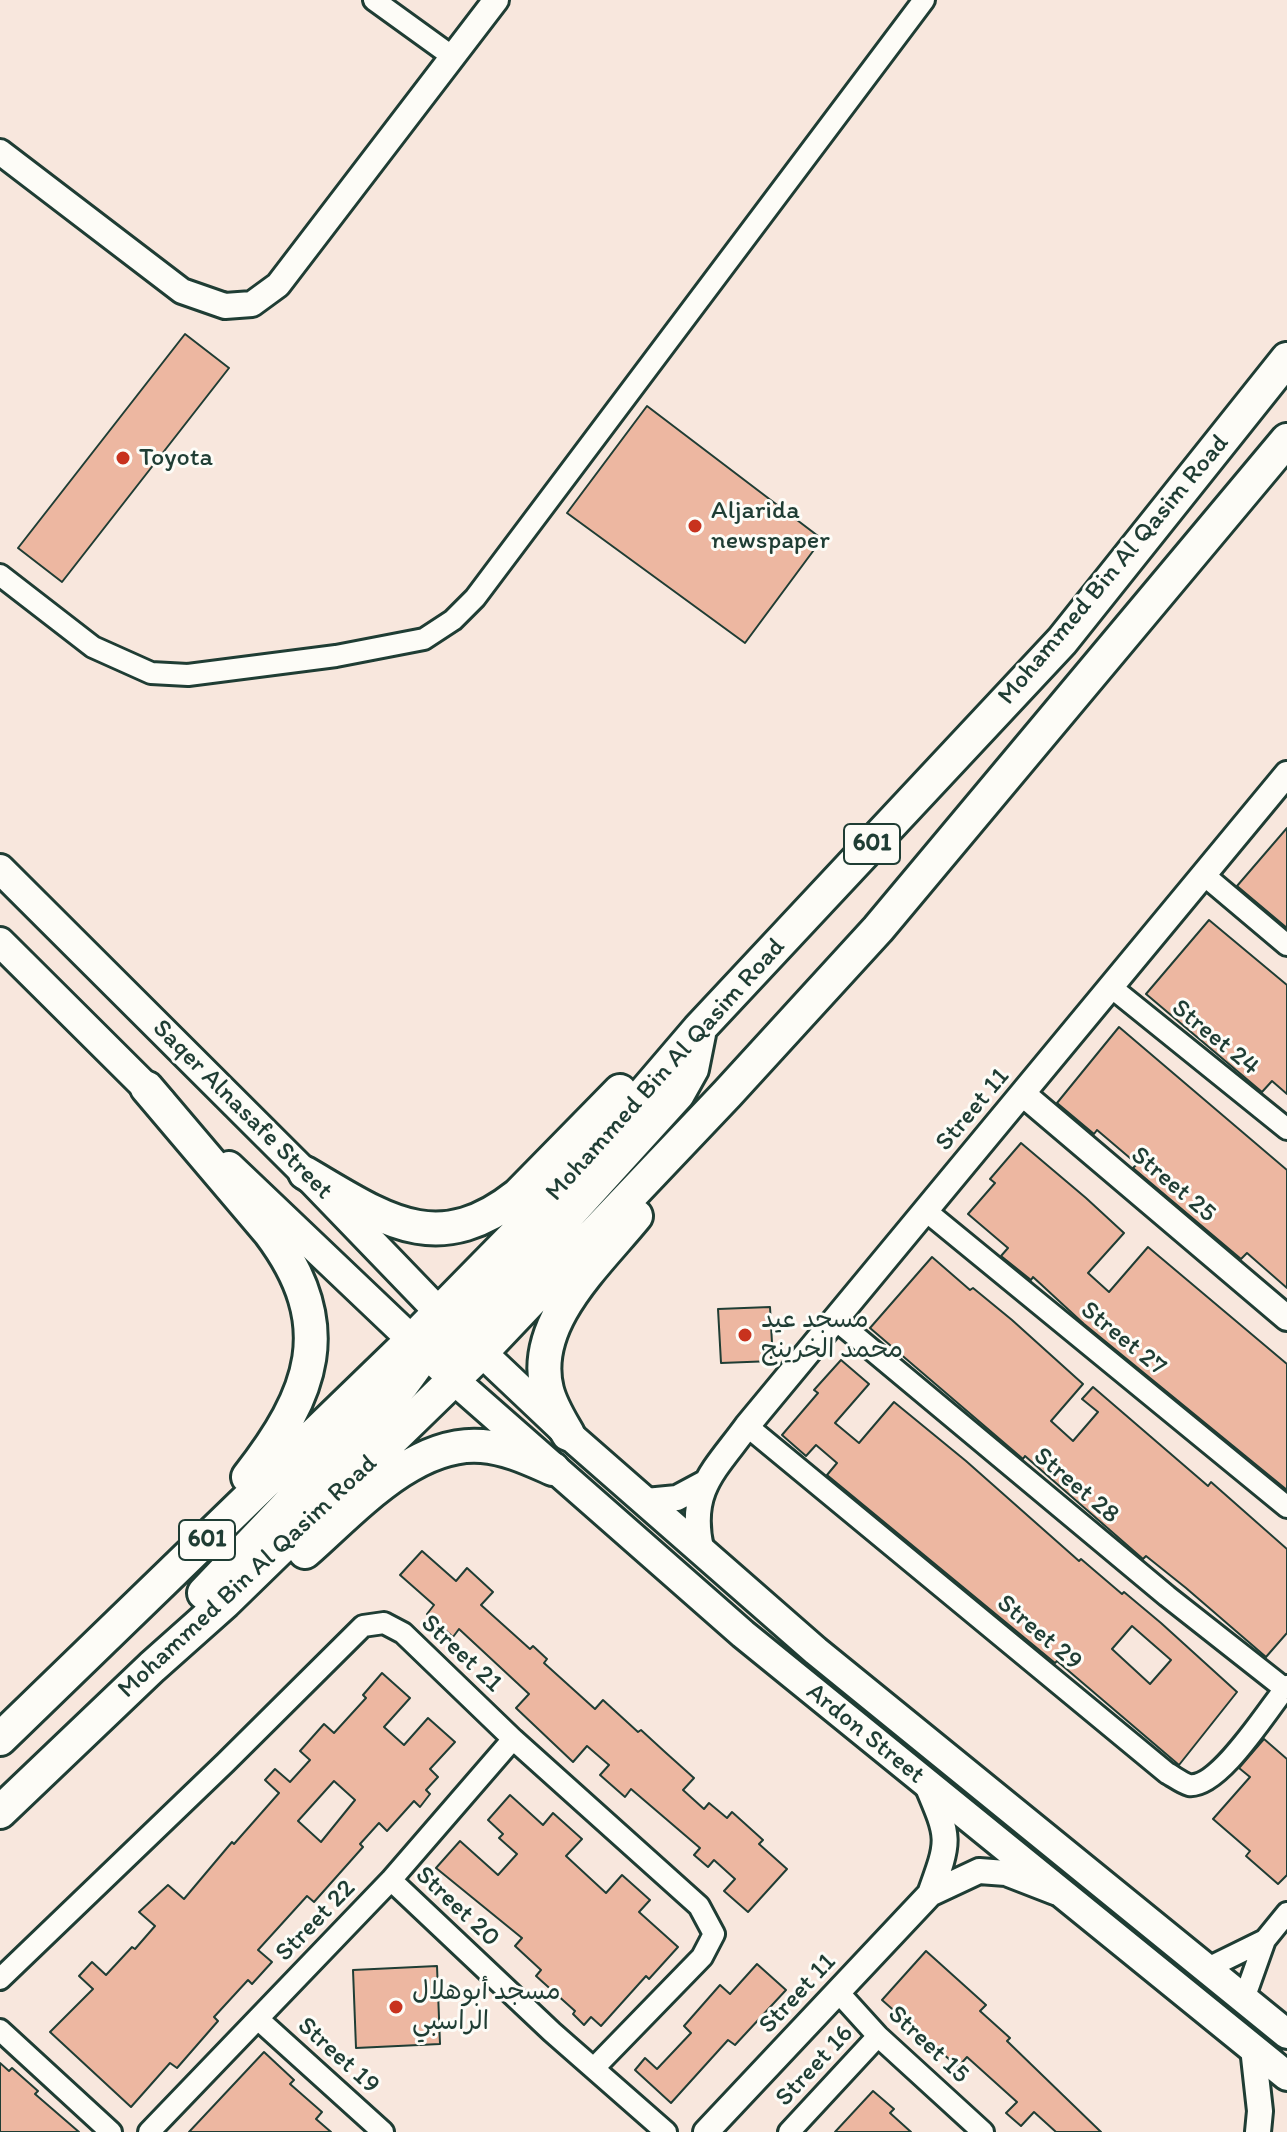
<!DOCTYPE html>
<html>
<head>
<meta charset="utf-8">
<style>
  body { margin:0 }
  canvas { display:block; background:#f8e7dd }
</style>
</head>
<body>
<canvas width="1287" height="2132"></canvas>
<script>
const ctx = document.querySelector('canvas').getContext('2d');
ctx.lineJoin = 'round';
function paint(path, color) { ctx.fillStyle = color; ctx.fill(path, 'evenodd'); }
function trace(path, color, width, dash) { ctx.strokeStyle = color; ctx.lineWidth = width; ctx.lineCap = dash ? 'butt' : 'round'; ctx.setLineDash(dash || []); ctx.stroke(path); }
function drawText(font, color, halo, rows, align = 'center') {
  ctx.font = font + ' Itim,"Playpen Sans Arabic",sans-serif'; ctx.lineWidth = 6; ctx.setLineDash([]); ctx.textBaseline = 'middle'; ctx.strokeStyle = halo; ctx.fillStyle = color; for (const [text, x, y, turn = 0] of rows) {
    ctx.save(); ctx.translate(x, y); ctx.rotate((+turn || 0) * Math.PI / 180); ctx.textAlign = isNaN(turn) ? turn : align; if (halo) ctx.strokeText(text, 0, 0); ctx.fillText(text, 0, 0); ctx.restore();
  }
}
const building = new Path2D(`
  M 185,334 L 229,368 L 62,582 L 18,548 Z
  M 647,406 L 822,539 L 745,643 L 567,513 Z
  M 1287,828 L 1287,928 L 1237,886 Z
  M 1209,920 L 1287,985 L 1287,1094 L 1272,1081 L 1262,1092 L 1146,994 Z
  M 1119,1027 L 1287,1170 L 1287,1288 L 1247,1253 L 1241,1259 L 1133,1168 L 1137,1164 L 1097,1130 L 1094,1134 L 1057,1103 Z
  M 1021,1143 L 1086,1198 L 1124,1233 L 1088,1273 L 1109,1292 L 1148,1247 L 1287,1364 L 1287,1490 L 1084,1324 L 1033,1277 L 1031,1280 L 1001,1256 L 1008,1248 L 968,1214 L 995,1183 L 990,1179 Z
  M 932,1257 L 970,1290 L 973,1288 L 1012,1320 L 1083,1384 L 1051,1421 L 1073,1441 L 1098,1412 L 1082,1399 L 1093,1387 L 1208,1486 L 1211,1482 L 1287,1549 L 1287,1633 L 1266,1657 L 1186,1588 L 1146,1556 L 1143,1559 L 1025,1456 L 1023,1459 L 870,1328 Z
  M 770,1307 L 773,1361 L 721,1363 L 718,1309 Z
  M 841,1360 L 869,1384 L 835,1423 L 859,1443 L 894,1402 L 966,1461 L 1079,1561 L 1081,1559 L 1122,1594 L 1124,1592 L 1161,1623 L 1237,1692 L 1179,1765 L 1057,1661 L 1055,1663 L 827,1475 L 837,1463 L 816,1445 L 806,1456 L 782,1435 L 818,1393 L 814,1390 ZM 1132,1626 L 1171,1660 L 1150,1684 L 1112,1649 Z
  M 422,1551 L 456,1581 L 467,1568 L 493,1592 L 481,1605 L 530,1649 L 533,1646 L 547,1659 L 544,1663 L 595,1709 L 603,1700 L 638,1732 L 641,1730 L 665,1752 L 694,1778 L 683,1790 L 704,1809 L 709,1803 L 727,1818 L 732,1812 L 763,1840 L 759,1844 L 787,1869 L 748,1912 L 724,1891 L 735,1879 L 714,1860 L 708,1867 L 694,1855 L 700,1848 L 631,1789 L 625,1797 L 600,1775 L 609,1765 L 587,1746 L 573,1762 L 516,1708 L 529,1694 L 459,1629 L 453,1637 L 427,1614 L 434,1605 L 400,1575 Z
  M 382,1673 L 410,1698 L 384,1727 L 404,1745 L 428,1718 L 455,1742 L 430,1769 L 438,1777 L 426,1790 L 430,1794 L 420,1807 L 414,1801 L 387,1831 L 379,1823 L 360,1844 L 363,1847 L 314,1902 L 307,1896 L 258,1950 L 272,1962 L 252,1984 L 248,1980 L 214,2017 L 218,2021 L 177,2068 L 170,2063 L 131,2107 L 50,2032 L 93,1989 L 79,1976 L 92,1962 L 106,1975 L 132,1947 L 135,1949 L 155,1926 L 139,1912 L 168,1885 L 184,1899 L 232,1842 L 234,1844 L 279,1793 L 265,1780 L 275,1769 L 290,1782 L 310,1760 L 300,1751 L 324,1724 L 334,1733 L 366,1698 L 363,1695 ZM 334,1781 L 355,1800 L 321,1842 L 298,1821 Z
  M 1264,1739 L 1287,1759 L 1287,1875 L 1278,1884 L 1246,1856 L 1250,1851 L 1213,1819 L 1250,1777 L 1239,1768 Z
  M 510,1795 L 543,1825 L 553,1813 L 582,1839 L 566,1856 L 606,1893 L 622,1875 L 650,1900 L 639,1912 L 678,1947 L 649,1979 L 646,1976 L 601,2026 L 591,2017 L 584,2025 L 573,2014 L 575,2011 L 536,1976 L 541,1970 L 515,1946 L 522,1938 L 436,1868 L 460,1841 L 498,1875 L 517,1854 L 499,1838 L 503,1834 L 488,1820 Z
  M 926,1951 L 986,2005 L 980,2011 L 1010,2038 L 1007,2041 L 1101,2132 L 1056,2132 L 1034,2112 L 1021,2126 L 1006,2113 L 1017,2102 L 967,2057 L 958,2067 L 882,2000 Z
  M 757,1964 L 786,1990 L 735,2045 L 728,2040 L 671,2103 L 635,2070 L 645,2058 L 657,2069 L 691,2033 L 684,2026 L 720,1985 L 730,1994 Z
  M 437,1966 L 440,2044 L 356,2048 L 353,1970 Z
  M 264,2052 L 294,2080 L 290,2084 L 322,2112 L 316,2119 L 331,2132 L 189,2132 Z
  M 0,2063 L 9,2071 L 12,2068 L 38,2091 L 35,2094 L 79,2132 L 0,2132 Z
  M 873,2091 L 894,2109 L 890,2113 L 911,2132 L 835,2132 Z`);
paint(building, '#edb7a1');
trace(building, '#1f3d34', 2);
const minor = new Path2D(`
  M 374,0 L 453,57
  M 0,575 L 93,647 L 151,673 L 188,675 L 336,656 L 424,639 L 453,620 L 475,598 L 924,0
  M 1204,875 L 1287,945
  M 1111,987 L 1287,1129
  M 926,1211 L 1287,1507
  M 836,1320 L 1167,1596 L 1285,1689
  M 747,1426 L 1167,1773 C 1173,1776 1182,1783 1189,1785 C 1219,1789 1268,1709 1287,1686
  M 391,1880 L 552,2032 L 666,2132
  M 1208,1968 L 1265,1940
  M 0,1979 L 225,1763 L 363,1626 L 384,1623 L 403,1633 L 513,1739 L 699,1906 L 714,1934 L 702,1957 L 595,2067
  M 839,1993 L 878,2036 L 983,2132
  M 1244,1999 L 1265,1940 L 1287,1913
  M 258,2019 L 383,2132
  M 0,2030 L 111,2132
  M 149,2132 L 391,1880 L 513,1739
  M 789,2132 L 878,2036`);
const tertiary = new Path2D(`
  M 0,152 L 182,291 L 225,306 L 252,304 L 278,285 L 496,0
  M 1023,1094 L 1287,1318
  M 646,1501 L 677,1498 L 705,1483
  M 701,1548 C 688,1490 715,1470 747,1426 L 1287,774
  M 930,1894 L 979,1871 L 1006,1873 L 1055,1892
  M 1253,2048 L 1260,2111 L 1258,2132
  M 706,2132 L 930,1894 C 950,1839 950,1839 927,1785`);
const secondary = new Path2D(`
  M 0,869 L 305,1173 L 439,1312 L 568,1434 L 816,1651 L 1287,2034
  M 0,942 L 161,1102
  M 229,1166 L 454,1380 L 743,1634 L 1287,2076`);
const primary = new Path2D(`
  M 147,1088 L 270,1233 C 339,1325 313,1394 248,1477
  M 305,1173 C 382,1218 436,1260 518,1195 L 620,1091
  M 454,1380 C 451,1358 456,1343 468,1325 L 678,1094 L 692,1069 L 699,1034
  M 568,1434 C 560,1420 551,1406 547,1390 C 530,1323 597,1264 636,1216
  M 305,1552 C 352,1511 414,1440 482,1446 C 507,1448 530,1459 553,1469
  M 204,1593 L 402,1385 L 418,1363 L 433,1331
  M 0,1739 L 412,1340 L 575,1174 L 699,1029 L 1062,641 L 1287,359
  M 0,1812 L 152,1667 L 225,1602 L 481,1353 L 727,1094 L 878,929 L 1287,440`);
trace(minor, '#1f3d34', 26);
trace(tertiary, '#1f3d34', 30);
trace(secondary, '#1f3d34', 34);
trace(primary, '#1f3d34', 38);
trace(minor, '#fdfcf7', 20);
trace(tertiary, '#fdfcf7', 24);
trace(secondary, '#fdfcf7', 28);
trace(primary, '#fdfcf7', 32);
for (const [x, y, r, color] of [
  [123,458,8,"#c8321e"],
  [695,526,8,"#c8321e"],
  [745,1335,8,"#c8321e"],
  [396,2007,8,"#c8321e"]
]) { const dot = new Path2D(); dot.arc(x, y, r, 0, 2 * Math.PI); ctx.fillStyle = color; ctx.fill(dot); trace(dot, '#fdfcf7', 3); }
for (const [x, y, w] of [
  [872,844,56],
  [207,1540,56]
]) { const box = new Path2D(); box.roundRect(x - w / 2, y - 20, w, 40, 6); ctx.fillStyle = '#fdfcf7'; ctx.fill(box); trace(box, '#1f3d34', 2); }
drawText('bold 24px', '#1f3d34', null, [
  ["601",872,844],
  ["601",207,1540]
]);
drawText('26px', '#1f3d34', '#fdfcf7', [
  ["Toyota",139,458],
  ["Aljarida",711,511],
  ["newspaper",711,541],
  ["مسجد عيد",761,1320],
  ["محمد الخرينج",761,1350],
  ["مسجد أبوهلال",412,1992],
  ["الراسبي",412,2022]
], 'left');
drawText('26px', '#1f3d34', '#fdfcf7', [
  ["Mohammed Bin Al Qasim Road",1114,570,-50],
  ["Street 24",1215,1038,39],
  ["Mohammed Bin Al Qasim Road",666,1070,-48],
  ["Saqer Alnasafe Street",242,1110,45],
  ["Street 11",973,1110,-50],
  ["Street 25",1173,1185,40],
  ["Street 27",1123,1339,39],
  ["Street 28",1076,1486,40],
  ["Mohammed Bin Al Qasim Road",248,1577,-43],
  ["Street 29",1039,1633,40],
  ["Street 21",461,1654,43],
  ["Ardon Street",865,1734,39],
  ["Street 20",457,1907,43],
  ["Street 22",316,1921,-46],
  ["Street 11",798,1994,-47],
  ["Street 15",928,2045,43],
  ["Street 19",338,2056,42],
  ["Street 16",815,2066,-47]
]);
</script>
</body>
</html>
